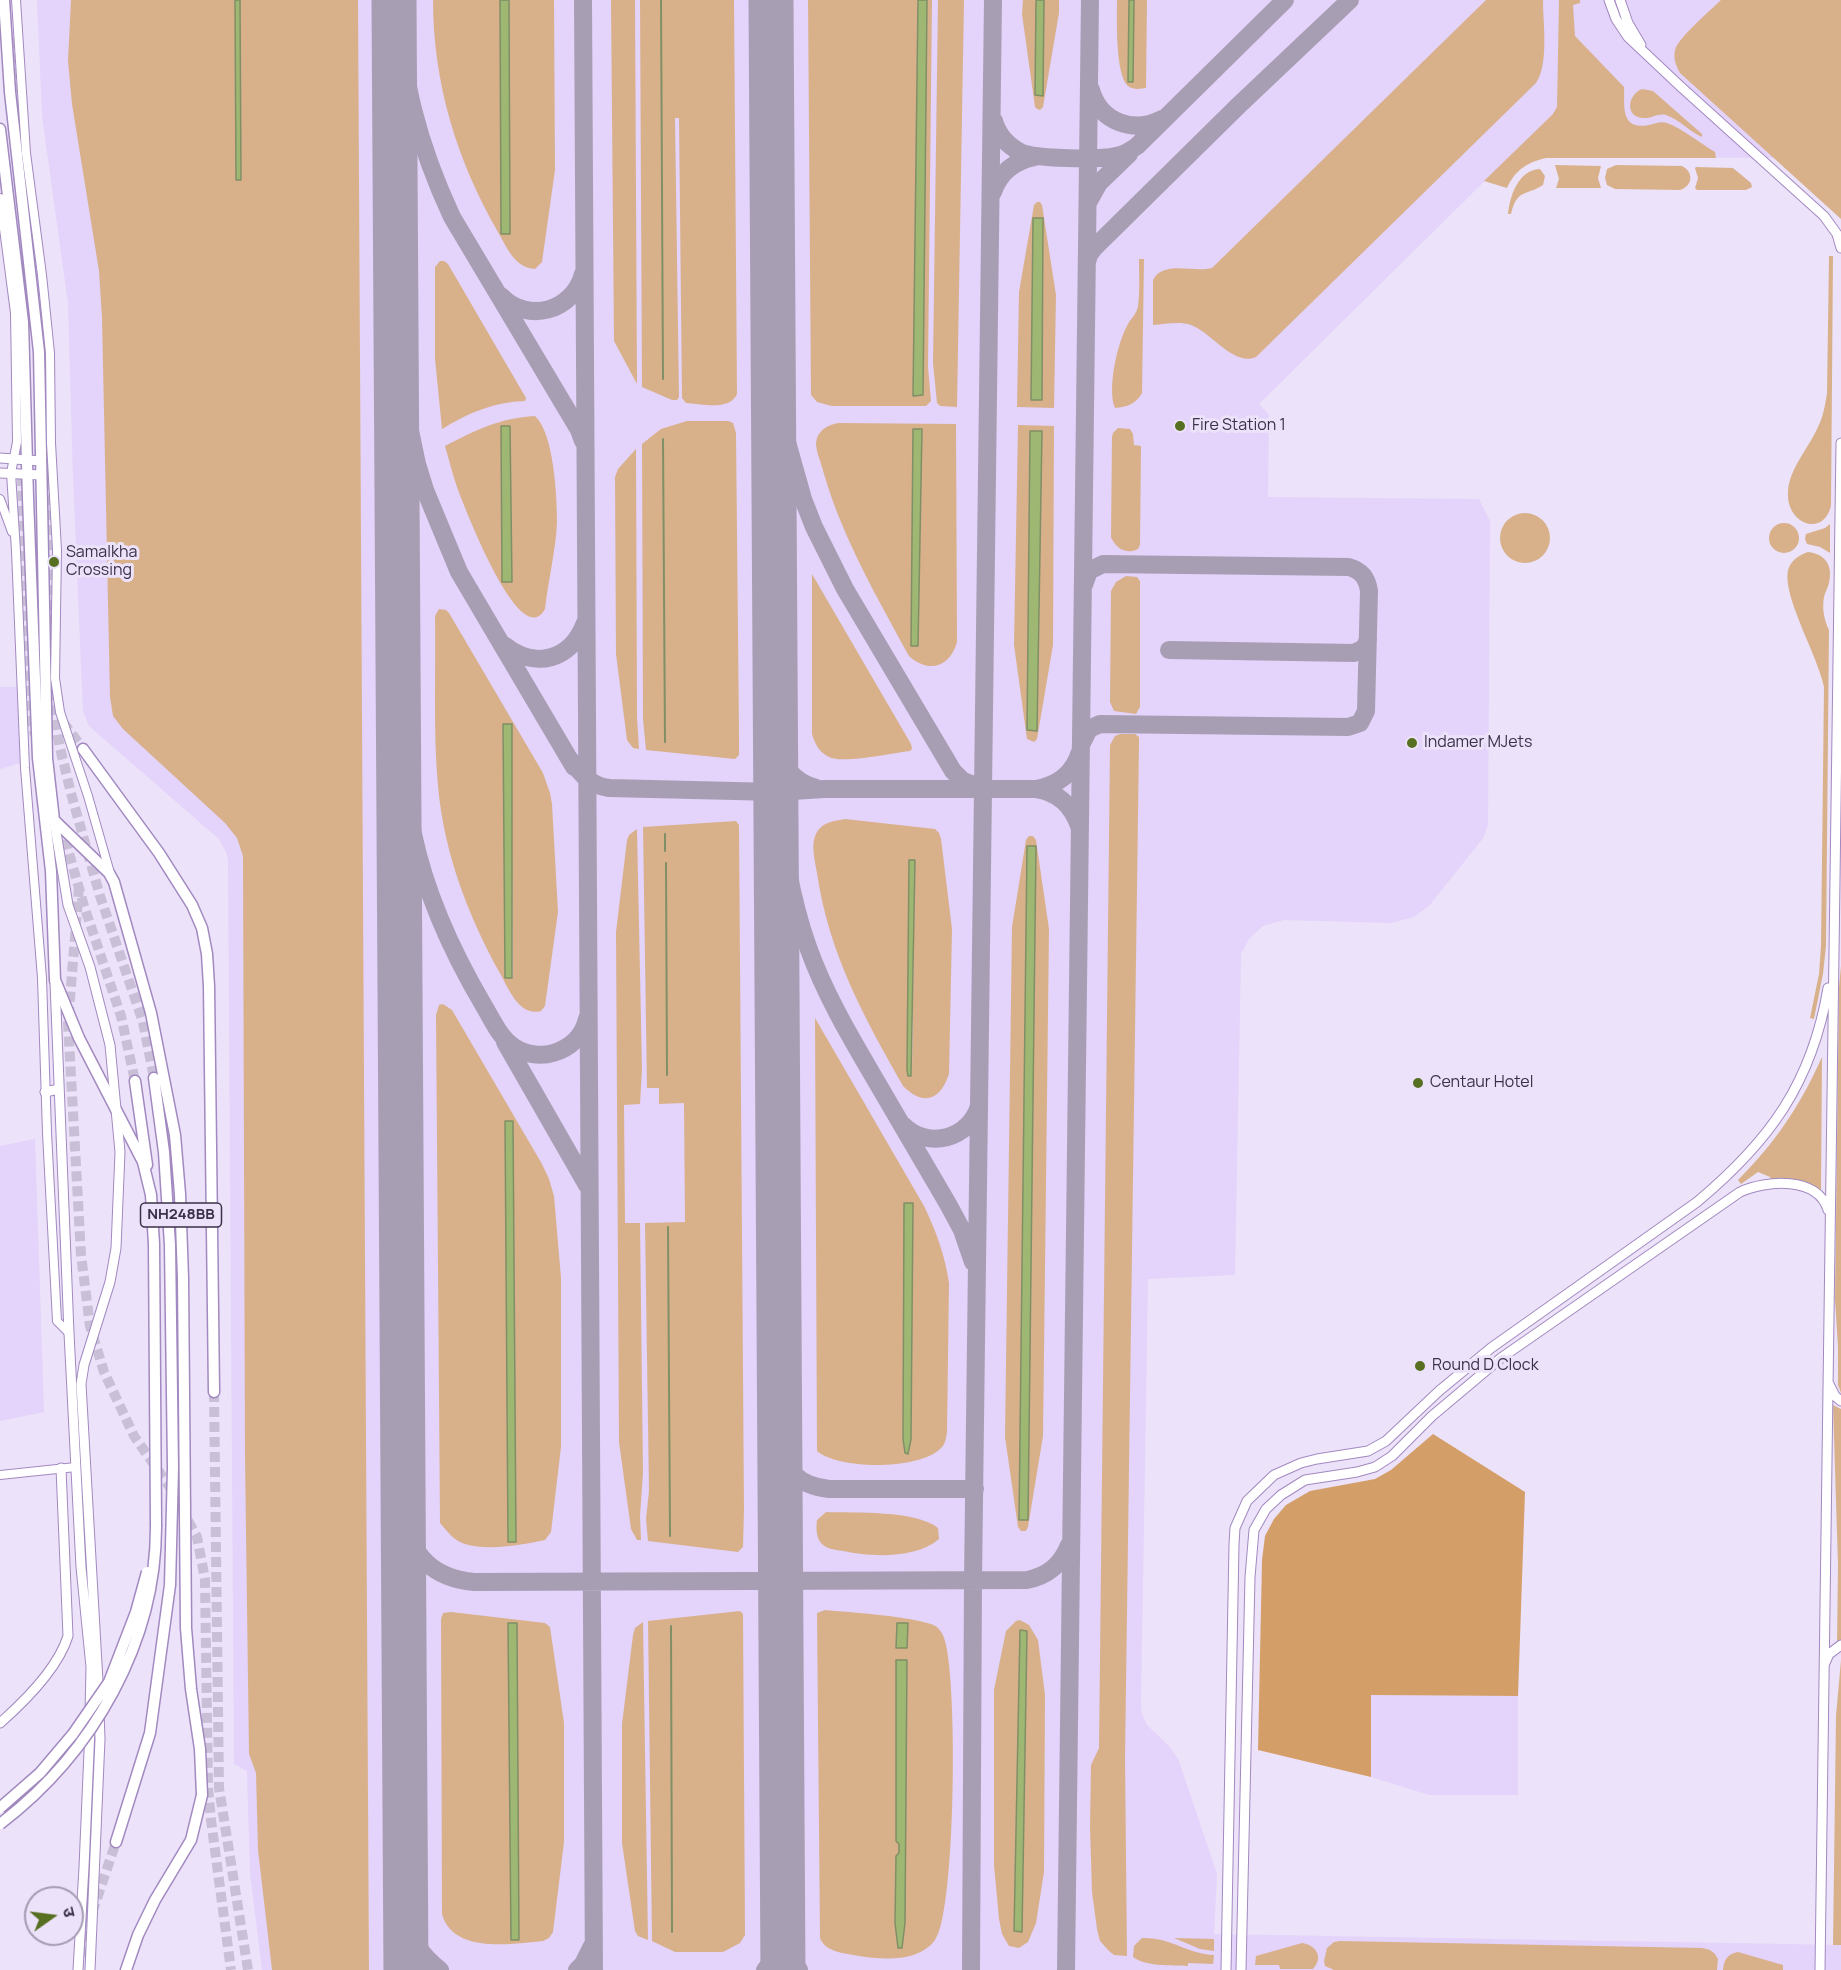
<!DOCTYPE html>
<html>
<head>
<meta charset="utf-8">
<style>
  body { margin:0 }
  #map { position:relative; width:1841px; height:1970px; overflow:hidden; background:#ece2f9; font-family:Manrope,"Noto Sans Devanagari",sans-serif }
  canvas { display:block }
  .north { position:absolute; left:24px; top:1886px; width:60px; height:60px; box-sizing:border-box; background:#ece2f9; border:2px solid #a59bb2; border-radius:50%; rotate:76deg; font-size:16px; font-weight:700; line-height:24px; text-align:center; color:#3b3148 }
  .north::after { content:''; display:block; margin:auto; width:21px; height:27px; background:#576f21; clip-path:polygon(50% 0,100% 100%,50% 72%,0 100%) }
</style>
</head>
<body>
<div id="map">
<canvas width="1841" height="1970"></canvas>
<div class="north">उ</div>
</div>
<script>
const ctx = document.querySelector('canvas').getContext('2d');
ctx.lineJoin = 'round';
function paint(path, color) { ctx.fillStyle = color; ctx.fill(path, 'evenodd'); }
function trace(path, color, width, dash) { ctx.strokeStyle = color; ctx.lineWidth = width; ctx.lineCap = dash ? 'butt' : 'round'; ctx.setLineDash(dash || []); ctx.stroke(path); }
function drawText(font, color, halo, rows, align = 'center') {
  ctx.font = font + ' Manrope,sans-serif'; ctx.lineWidth = 6; ctx.setLineDash([]); ctx.textBaseline = 'middle'; ctx.strokeStyle = halo; ctx.fillStyle = color; for (const [text, x, y, turn = 0] of rows) {
    ctx.save(); ctx.translate(x, y); ctx.rotate((+turn || 0) * Math.PI / 180); ctx.textAlign = isNaN(turn) ? turn : align; if (halo) ctx.strokeText(text, 0, 0); ctx.fillText(text, 0, 0); ctx.restore();
  }
}
paint(new Path2D(`
  M 37,0 L 1841,0 L 1841,159 L 1511,155 L 1259,404 L 1269,415 L 1268,497 L 1479,499 L 1490,521 L 1488,824 L 1484,837 L 1429,906 L 1414,917 L 1391,923 L 1284,920 L 1263,926 L 1249,939 L 1241,954 L 1235,1275 L 1148,1279 L 1141,1704 L 1142,1714 L 1147,1725 L 1171,1748 L 1179,1761 L 1217,1874 L 1214,1934 L 1841,1945 L 1841,1970 L 262,1970 L 250,1873 L 247,1771 L 234,1764 L 228,861 L 227,854 L 219,839 L 89,726 L 83,711 L 73,477 L 68,303 L 42,116 Z
  M 0,687 L 17,687 L 20,763 L 0,769 Z
  M 35,1139 L 44,1412 L 0,1421 L 0,1146 Z
  M 1371,1695 L 1518,1696 L 1518,1795 L 1429,1795 L 1371,1777 Z`), '#e4d3fa');
paint(new Path2D(`
  M 71,0 L 358,0 L 369,1970 L 272,1970 L 258,1850 L 256,1773 L 249,1754 L 245,1457 L 243,856 L 237,838 L 225,823 L 123,729 L 113,716 L 110,697 L 102,318 L 99,271 L 72,104 L 68,61 Z
  M 433,0 L 500,0 L 501,234 L 510,234 L 509,0 L 554,0 L 555,170 L 542,262 L 535,269 C 515,268 507,248 498,232 C 457,161 433,83 433,0 Z
  M 611,0 L 635,0 L 637,384 L 614,341 Z
  M 640,0 L 734,0 L 737,394 C 730,411 702,404 686,403 L 682,398 L 679,118 L 675,118 L 679,397 L 677,400 L 672,400 L 642,387 Z
  M 808,0 L 918,0 L 913,395 L 923,395 L 927,0 L 932,0 L 928,367 L 931,401 L 926,406 L 832,406 L 817,402 L 811,395 Z
  M 938,0 L 964,0 L 957,407 L 940,406 L 937,403 L 933,363 Z
  M 1023,0 L 1036,0 L 1035,95 L 1043,96 L 1044,0 L 1059,0 L 1059,13 L 1043,107 L 1040,110 L 1037,109 L 1035,107 L 1022,14 Z
  M 1117,0 L 1129,0 L 1128,81 L 1133,82 L 1134,0 L 1147,0 L 1146,88 C 1140,89 1133,90 1128,86 C 1115,75 1117,17 1117,0 Z
  M 1486,0 L 1543,0 C 1543,24 1549,64 1536,83 L 1256,357 C 1234,367 1211,332 1191,325 C 1180,321 1165,324 1153,325 L 1153,280 C 1163,260 1194,273 1212,268 Z
  M 1559,0 L 1580,0 L 1580,3 L 1573,5 L 1575,36 L 1624,87 C 1625,104 1619,131 1649,125 C 1655,124 1660,121 1667,123 C 1683,129 1700,143 1715,152 L 1716,158 L 1546,158 C 1528,162 1515,170 1507,188 L 1484,181 L 1553,114 L 1557,107 Z
  M 1721,0 L 1841,0 L 1841,219 L 1680,73 C 1676,66 1673,58 1675,50 C 1678,38 1711,10 1721,0 Z
  M 1642,89 L 1653,91 L 1702,134 L 1702,137 C 1690,132 1679,119 1666,115 C 1658,113 1651,119 1643,118 C 1625,117 1627,95 1642,89 Z
  M 1555,165 L 1601,166 L 1598,178 L 1601,188 L 1556,188 L 1559,179 Z
  M 1616,165 L 1682,166 C 1694,172 1693,186 1680,190 L 1615,189 L 1607,185 L 1605,178 L 1607,169 Z
  M 1696,167 L 1733,168 L 1751,183 L 1752,187 L 1746,190 L 1697,190 L 1695,188 L 1698,178 L 1695,168 Z
  M 1540,169 L 1545,176 L 1543,185 C 1527,196 1517,188 1511,214 L 1508,214 C 1510,196 1518,170 1540,169 Z
  M 1037,202 L 1040,202 L 1042,205 L 1056,295 L 1054,408 L 1017,407 L 1019,292 L 1034,205 ZM 1033,218 L 1043,218 L 1041,400 L 1031,400 Z
  M 1829,256 L 1833,256 L 1831,506 C 1823,538 1786,524 1788,492 C 1789,469 1808,449 1817,429 C 1823,418 1825,406 1827,393 Z
  M 1139,259 L 1144,259 L 1142,393 C 1136,404 1127,407 1115,408 C 1107,390 1117,344 1127,326 C 1130,319 1137,314 1138,306 C 1140,293 1139,273 1139,259 Z
  M 440,261 L 444,261 L 448,264 L 526,398 L 525,401 C 494,402 468,413 442,429 L 435,359 L 435,267 Z
  M 535,416 C 554,433 557,497 557,522 C 556,549 548,582 545,609 C 520,654 464,505 458,490 C 453,476 449,460 445,446 C 476,430 500,418 535,416 ZM 510,426 L 512,582 L 503,582 L 501,427 Z
  M 687,421 L 728,421 L 733,423 L 736,433 L 739,733 L 739,755 L 735,759 L 646,750 L 643,719 L 642,444 L 661,429 Z
  M 838,423 L 956,424 L 957,642 C 950,667 929,674 909,656 C 877,597 843,539 824,474 C 822,465 816,452 816,443 C 817,431 827,425 838,423 Z
  M 1018,425 L 1054,426 L 1053,645 L 1037,739 L 1034,742 L 1027,739 L 1014,645 Z
  M 1118,428 L 1130,429 L 1133,434 L 1134,445 L 1141,446 L 1140,545 L 1138,549 C 1127,555 1116,549 1111,537 L 1112,437 L 1113,433 Z
  M 636,449 L 637,717 L 639,749 L 633,748 L 627,740 L 616,654 L 615,477 L 618,469 Z
  M1500 538a25 25 0 1 1 50 0a25 25 0 1 1-50 0Z
  M1769 538a15 15 0 1 1 30 0a15 15 0 1 1-30 0Z
  M 1830,524 L 1830,553 L 1820,547 L 1807,544 L 1805,539 L 1806,534 L 1825,528 Z
  M 1808,552 C 1826,554 1833,566 1829,583 C 1828,588 1825,592 1824,597 C 1822,608 1824,620 1829,630 L 1826,946 L 1823,974 L 1814,1019 L 1810,1018 L 1819,974 L 1821,946 L 1824,687 C 1818,656 1782,596 1788,570 C 1791,560 1799,555 1808,552 Z
  M 812,574 L 911,744 L 912,749 L 910,751 C 893,753 842,764 829,757 C 819,752 815,744 812,734 Z
  M 1126,576 L 1137,577 L 1140,581 L 1140,707 L 1136,714 L 1114,711 L 1110,702 L 1111,591 L 1116,582 Z
  M 439,609 L 446,610 L 449,613 L 543,773 L 550,793 L 552,804 L 558,912 L 545,1006 L 541,1011 C 520,1017 509,990 501,975 C 468,916 444,853 438,786 C 433,730 436,672 435,616 ZM 511,724 L 513,977 L 505,978 L 503,725 Z
  M 1120,734 L 1135,734 L 1139,737 L 1139,743 L 1125,1757 L 1127,1956 L 1114,1955 L 1109,1951 L 1100,1941 L 1097,1929 L 1092,1892 L 1090,1827 L 1091,1765 L 1099,1748 L 1110,745 L 1115,736 Z
  M 845,819 L 935,829 L 939,833 L 941,839 L 952,929 L 949,1074 C 940,1101 923,1106 903,1086 C 863,1015 829,954 817,873 C 815,860 810,844 817,832 C 823,822 834,821 845,819 ZM 909,860 L 915,860 L 912,1069 L 910,1076 L 907,1070 Z
  M 736,821 L 739,825 L 744,1510 L 743,1547 L 738,1552 L 648,1541 L 646,1519 L 649,1491 L 645,1223 L 685,1222 L 684,1103 L 659,1104 L 659,1088 L 647,1088 L 643,827 Z
  M 637,829 L 642,1069 L 640,1104 L 624,1105 L 625,1223 L 640,1223 L 643,1473 L 640,1516 L 641,1540 L 637,1540 L 631,1529 L 619,1442 L 616,932 L 627,840 L 629,835 Z
  M 1029,836 L 1033,836 L 1036,840 L 1049,929 L 1043,1436 L 1028,1527 L 1026,1531 L 1021,1531 L 1018,1527 L 1005,1437 L 1012,927 L 1026,840 Z
  M 1841,966 L 1841,1393 L 1838,1385 L 1838,1347 L 1835,1299 L 1839,987 Z
  M 443,1004 L 452,1010 L 542,1164 L 549,1179 L 554,1196 L 561,1278 L 561,1447 L 551,1532 L 545,1540 C 522,1545 488,1551 465,1544 C 454,1541 447,1531 440,1523 L 436,1015 L 439,1005 ZM 505,1121 L 513,1121 L 516,1541 L 508,1542 Z
  M 815,1018 L 924,1206 C 936,1231 945,1255 949,1283 L 947,1432 C 946,1439 945,1445 940,1449 C 918,1470 839,1470 817,1451 ZM 904,1203 L 913,1203 L 911,1439 L 908,1454 L 905,1453 L 903,1439 Z
  M 1822,1057 L 1821,1190 L 1803,1181 L 1771,1181 L 1770,1177 L 1758,1172 L 1741,1184 L 1738,1180 C 1775,1143 1800,1106 1822,1057 Z
  M 1833,1405 L 1841,1409 L 1841,1642 L 1837,1644 L 1838,1565 Z
  M 826,1512 C 854,1513 916,1510 938,1528 L 939,1539 C 916,1559 871,1557 843,1551 C 836,1550 826,1549 821,1543 C 816,1537 816,1527 817,1520 Z
  M 825,1610 C 846,1612 924,1617 937,1627 C 940,1630 943,1634 944,1638 C 958,1673 956,1913 935,1940 C 919,1962 883,1960 859,1956 C 845,1953 826,1953 820,1938 L 817,1613 ZM 897,1660 L 907,1661 L 905,1923 L 901,1948 L 896,1856 L 899,1853 L 899,1844 L 896,1841 Z
  M 740,1611 L 743,1614 L 745,1935 L 740,1943 L 723,1952 L 675,1952 L 652,1941 L 648,1621 Z
  M 451,1612 L 545,1623 L 550,1627 L 564,1723 L 564,1842 L 553,1932 L 549,1938 L 543,1941 C 512,1944 453,1954 442,1914 L 441,1619 L 443,1613 Z
  M 1020,1620 L 1029,1625 L 1038,1640 L 1045,1695 L 1044,1872 L 1036,1923 L 1028,1942 L 1019,1948 L 1009,1946 L 1002,1934 L 999,1919 L 994,1865 L 994,1690 L 1006,1631 L 1016,1621 ZM 1020,1631 L 1027,1631 L 1021,1932 L 1014,1931 Z
  M 643,1622 L 648,1940 L 638,1936 L 635,1931 L 622,1843 L 622,1724 L 633,1635 L 635,1628 Z
  M 1841,1660 L 1841,1945 L 1833,1945 L 1836,1716 Z
  M 1142,1938 C 1171,1937 1187,1954 1214,1955 L 1213,1964 L 1188,1963 L 1188,1966 C 1171,1965 1147,1967 1133,1957 L 1134,1946 Z
  M 1174,1938 L 1214,1939 L 1214,1951 L 1200,1949 Z
  M 1340,1941 L 1702,1948 L 1710,1950 L 1715,1954 L 1718,1959 L 1717,1970 L 1334,1970 L 1325,1966 L 1324,1961 L 1327,1948 L 1334,1942 Z
  M 1302,1943 C 1316,1945 1324,1957 1313,1969 L 1280,1969 L 1279,1965 L 1255,1965 L 1256,1956 Z
  M 1738,1952 L 1783,1965 L 1783,1970 L 1723,1970 C 1724,1960 1727,1954 1738,1952 Z`), '#d8b18b');
paint(new Path2D(`
  M 1433,1434 L 1525,1492 L 1518,1696 L 1371,1695 L 1371,1777 L 1258,1750 L 1262,1560 L 1265,1536 L 1274,1519 L 1286,1505 L 1310,1491 L 1375,1479 L 1391,1470 Z`), '#d49e69');
const water = new Path2D(`
  M 235,0 L 240,0 L 241,180 L 236,180 Z
  M 500,0 L 509,0 L 510,234 L 501,234 Z
  M 918,0 L 927,0 L 923,395 L 913,396 Z
  M 1036,0 L 1044,0 L 1043,96 L 1035,95 Z
  M 1129,0 L 1134,0 L 1133,82 L 1128,82 Z
  M 1033,218 L 1043,218 L 1042,400 L 1031,400 Z
  M 501,426 L 510,426 L 512,582 L 502,582 Z
  M 913,429 L 922,429 L 918,646 L 911,646 Z
  M 1030,431 L 1042,431 L 1037,731 L 1027,730 Z
  M 503,724 L 512,724 L 512,978 L 505,978 Z
  M 1027,846 L 1036,846 L 1028,1520 L 1019,1520 Z
  M 909,860 L 915,860 L 911,1076 L 908,1076 L 907,1070 Z
  M 505,1121 L 513,1121 L 516,1542 L 508,1542 Z
  M 904,1203 L 913,1203 L 911,1439 L 908,1454 L 905,1453 L 903,1439 Z
  M 508,1623 L 517,1623 L 519,1940 L 511,1940 Z
  M 897,1623 L 908,1623 L 907,1648 L 896,1648 Z
  M 1020,1630 L 1027,1631 L 1022,1932 L 1014,1931 Z
  M 896,1660 L 907,1660 L 905,1923 L 902,1948 L 898,1948 L 895,1923 L 896,1856 L 899,1853 L 899,1844 L 896,1841 Z`);
paint(water, '#9eb773');
trace(water, '#808f66', 1.5);
trace(new Path2D(`
  M 661,0 L 663,379
  M 663,439 L 665,742
  M 665,834 L 665,851
  M 666,863 L 667,1075
  M 668,1227 L 670,1536
  M 671,1626 L 672,1932`), '#808f66', 2);
trace(new Path2D(`
  M 396,0 C 403,82 417,142 452,217 L 579,430 L 583,441
  M 583,0 L 594,1970
  M 1091,90 C 1100,122 1133,134 1162,119
  M 994,121 C 998,135 1007,145 1020,152 C 1034,159 1100,160 1116,156 C 1124,155 1130,151 1137,146 L 1285,0
  M 993,192 C 1000,172 1014,161 1035,157
  M 1089,201 L 1099,183 L 1129,154
  M 1087,262 L 1089,255 L 1094,248 L 1238,106 L 1350,0
  M 501,296 C 528,324 573,311 583,274
  M 396,306 L 403,397 L 417,464 L 425,490 L 459,572 L 574,767
  M 773,346 L 778,397 L 785,435 L 803,499 L 814,527 L 845,589 L 953,771 L 963,781 L 979,787
  M 504,645 C 535,670 571,660 585,623
  M 1169,650 L 1354,653 L 1364,648 L 1368,640
  M 399,715 C 402,755 404,795 413,834 C 426,895 452,952 484,1006 C 493,1021 500,1038 514,1047 C 525,1054 540,1057 553,1053 C 570,1048 583,1036 587,1019
  M 776,739 C 780,763 791,781 816,788
  M 1082,743 L 1089,729 L 1100,724 L 1348,727 L 1360,723 L 1366,711 L 1369,591 C 1367,578 1362,571 1349,567 L 1103,564 L 1089,571 L 1084,585
  M 568,757 C 580,772 588,785 609,788 L 776,792 L 824,789 L 1036,789 C 1057,792 1072,805 1079,826
  M 776,772 C 780,832 788,891 808,947 C 824,992 848,1033 872,1074 C 897,1117 923,1161 948,1204 L 962,1230 L 973,1262
  M 1036,789 C 1058,785 1073,774 1080,752
  M 505,1042 L 587,1185
  M 903,1125 C 928,1150 969,1139 979,1106
  M 780,1440 C 786,1472 797,1485 829,1489 L 975,1489
  M 403,1518 C 413,1557 433,1578 474,1582 L 1027,1580 C 1048,1576 1061,1565 1069,1545
  M 405,1919 C 412,1941 422,1956 440,1970
  M 783,1935 L 790,1958 L 799,1970
  M 577,1970 L 583,1964 L 592,1946
  M 765,1970 L 777,1955 L 783,1937
  M 971,1970 L 973,1580 L 993,0
  M 1066,1970 L 1090,0`), '#a89eb4', 18);
trace(new Path2D(`
  M 394,0 L 406,1970
  M 771,0 L 783,1970`), '#a89eb4', 45);
trace(new Path2D(`
  M 15,38 L 17,92 L 22,133
  M 30,211 L 43,325 L 53,707 L 60,748 L 72,797 L 100,896 L 143,1022 L 154,1078
  M 22,476 L 28,710 L 35,735
  M 63,722 L 83,749
  M 61,825 L 84,906 L 121,1016 L 135,1081
  M 79,887 L 68,1023 L 81,1255 L 90,1326 L 104,1372 L 134,1436 L 169,1486 L 197,1537 L 205,1579 L 208,1788 L 211,1820 L 231,1970
  M 214,1392 L 219,1788 L 248,1970
  M 81,1956 L 87,1928 L 116,1842`), '#c9bfd6', 10, [10, 5]);
const minor = new Path2D(`
  M 16,0 L 26,153 L 42,275 L 50,353 L 51,443 L 57,550 L 55,678 L 60,712 L 88,796 L 110,873
  M 0,198 L 15,313 L 17,442 L 11,473 L 16,551 L 25,768 L 42,978 L 47,1133 L 57,1321 L 69,1333
  M 0,499 L 12,532
  M 0,1475 L 76,1467`);
const major = new Path2D(`
  M 1609,0 L 1616,19 L 1628,37 L 1680,86 L 1824,216 L 1837,234 L 1841,248
  M 1620,0 L 1628,23 L 1641,45
  M 0,458 L 41,461
  M 0,473 L 41,475
  M 54,820 L 68,905 L 90,967 L 110,1045 L 120,1152 L 116,1248 L 110,1282 L 84,1365 L 81,1384 L 99,1699
  M 55,983 L 69,1333 L 81,1567 L 91,1667 L 90,1712
  M 45,1092 L 59,1089
  M 1829,1384 L 1835,1396 L 1841,1401
  M 1825,1663 L 1829,1654 L 1841,1645
  M 0,1723 C 25,1701 58,1668 68,1636 L 61,1468
  M 78,1970 L 84,1867 L 90,1729
  M 90,1970 L 100,1739 L 99,1712
  M 1226,1970 L 1234,1544 L 1235,1528 L 1247,1501 L 1274,1475 L 1301,1463 L 1317,1459 L 1368,1451 L 1386,1441 L 1439,1391 L 1491,1348 L 1697,1202 C 1770,1141 1812,1083 1828,988
  M 1241,1970 L 1250,1577 L 1254,1530 L 1266,1509 L 1281,1495 L 1305,1480 L 1357,1472 L 1375,1467 L 1392,1456 L 1432,1416 L 1501,1358 L 1740,1192 C 1766,1180 1818,1176 1828,1210
  M 1820,1970 L 1841,443`);
const highway = new Path2D(`
  M 4,0 L 10,92 L 39,352 L 47,758 L 54,820 L 109,873 L 114,882 L 151,1013 L 175,1135 L 180,1194 L 183,1278 L 186,1628 L 191,1689 L 200,1749 L 202,1795 L 191,1840 L 155,1900 L 138,1935 L 126,1970
  M 0,129 L 23,322 L 28,498 L 38,758 L 51,871 L 55,980 L 79,1038 L 143,1162 L 151,1195 L 154,1244 L 156,1524
  M 83,749 L 159,853 L 192,905 L 202,928 L 207,954 L 209,986 L 214,1392
  M 135,1081 L 147,1165
  M 116,1842 L 150,1733 L 170,1585 L 173,1468 L 170,1245 L 164,1152 L 154,1078`);
trace(minor, '#a289c0', 10);
trace(major, '#a289c0', 11);
trace(highway, '#a289c0', 13);
trace(minor, '#fff', 8);
trace(major, '#fff', 9);
trace(highway, '#fff', 10);
const highwayBridge = new Path2D(`
  M 0,1808 L 40,1773 L 73,1734 L 109,1682 L 136,1612 L 147,1572
  M 0,1824 C 93,1753 157,1642 156,1524`);
trace(highwayBridge, '#a289c0', 13, []);
trace(highwayBridge, '#fff', 10);
for (const [x, y, r, color] of [
  [1180,426,6,"#576f21"],
  [54,562,6,"#576f21"],
  [1412,743,6,"#576f21"],
  [1418,1083,6,"#576f21"],
  [1420,1366,6,"#576f21"]
]) { const dot = new Path2D(); dot.arc(x, y, r, 0, 2 * Math.PI); ctx.fillStyle = color; ctx.fill(dot); trace(dot, '#ece2f9', 2); }
for (const [x, y, w] of [
  [181,1215,81]
]) { const box = new Path2D(); box.roundRect(x - w / 2, y - 12, w, 24, 4.5); ctx.fillStyle = '#ece2f9'; ctx.fill(box); trace(box, '#3b3148', 1.5); }
drawText('bold 15px', '#3b3148', null, [
  ["NH248BB",181,1215]
]);
drawText('16px', '#3b3148', '#ece2f9', [
  ["Fire Station 1",1192,426],
  ["Samalkha",66,553],
  ["Crossing",66,571],
  ["Indamer MJets",1424,743],
  ["Centaur Hotel",1430,1083],
  ["Round D Clock",1432,1366]
], 'left');
</script>
</body>
</html>
